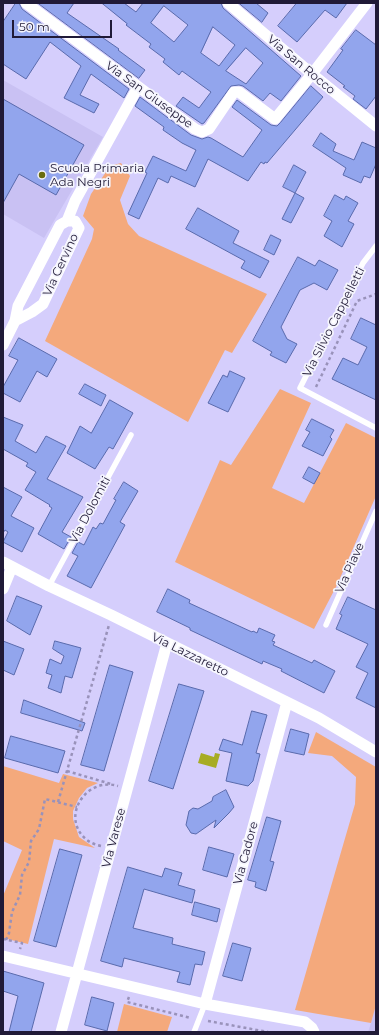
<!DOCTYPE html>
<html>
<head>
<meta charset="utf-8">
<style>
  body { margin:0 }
  #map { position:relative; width:379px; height:1035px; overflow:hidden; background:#d5cefc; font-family:Montserrat,sans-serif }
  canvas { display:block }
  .frame { position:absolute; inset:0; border:4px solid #201a37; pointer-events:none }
  .scale { position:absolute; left:12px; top:20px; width:100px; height:18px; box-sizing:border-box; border:2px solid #201a37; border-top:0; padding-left:5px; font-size:12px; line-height:14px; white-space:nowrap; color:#201a37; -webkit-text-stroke:3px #f5f5fd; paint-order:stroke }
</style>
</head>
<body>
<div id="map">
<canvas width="379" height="1035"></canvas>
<div class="frame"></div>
<div class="scale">50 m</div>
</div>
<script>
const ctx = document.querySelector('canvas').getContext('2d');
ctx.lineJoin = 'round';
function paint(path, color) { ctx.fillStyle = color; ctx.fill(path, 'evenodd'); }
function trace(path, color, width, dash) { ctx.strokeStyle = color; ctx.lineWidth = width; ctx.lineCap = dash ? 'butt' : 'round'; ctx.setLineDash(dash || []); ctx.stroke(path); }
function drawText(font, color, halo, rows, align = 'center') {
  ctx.font = font + ' Montserrat,sans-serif'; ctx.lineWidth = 3.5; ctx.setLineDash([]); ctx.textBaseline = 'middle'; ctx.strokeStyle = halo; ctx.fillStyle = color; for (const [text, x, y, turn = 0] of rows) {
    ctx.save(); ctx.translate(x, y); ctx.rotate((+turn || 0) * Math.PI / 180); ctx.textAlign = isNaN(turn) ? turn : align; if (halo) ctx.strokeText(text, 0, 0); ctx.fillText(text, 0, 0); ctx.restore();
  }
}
paint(new Path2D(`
  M 3,80 L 103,137 L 44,238 L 3,214 Z
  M 376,1005 L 376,1032 L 368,1032 L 371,1023 Z`), '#c9c1f3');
paint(new Path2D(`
  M 121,163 L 130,176 L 120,200 L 128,224 L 139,236 L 267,294 L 232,353 L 225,350 L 188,422 L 45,341 L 92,239 L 94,229 L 83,216 L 91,194 L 110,166 Z
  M 280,389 L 311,403 L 272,488 L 304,503 L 346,423 L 376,438 L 376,496 L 337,585 L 314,629 L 175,562 L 220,460 L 231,465 Z
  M 316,732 L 376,767 L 376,1005 L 371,1023 L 295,1010 L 355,804 L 356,777 L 332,756 L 308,753 Z
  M 3,766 L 59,783 L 63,774 L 98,783 L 87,788 L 79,798 L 73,811 L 73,819 L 79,837 L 95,848 L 54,839 L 28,944 L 3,938 L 3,896 L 22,850 L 3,841 Z
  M 124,1004 L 172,1017 L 167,1032 L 117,1032 Z`), '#f4a97c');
paint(new Path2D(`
  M 201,753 L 214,757 L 215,753 L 220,754 L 216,768 L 198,763 Z`), '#a7ac24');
const building = new Path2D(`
  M 16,3 L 19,3 L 22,9 L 129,89 L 124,98 L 91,74 L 80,95 L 99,104 L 94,113 L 64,98 L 81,66 L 50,42 L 26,79 L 3,64 L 3,22 Z
  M 38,3 L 74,3 L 67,13 L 119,49 L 118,50 L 145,70 L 139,78 Z
  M 102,3 L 124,3 L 136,12 L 143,3 L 221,3 L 223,8 L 301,76 L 281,101 L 270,93 L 263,101 L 243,86 L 239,85 L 231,86 L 204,123 L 202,124 L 176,106 L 183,97 L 199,108 L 211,92 L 182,71 L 179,75 L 163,62 L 165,59 L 149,47 L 151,44 L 126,25 L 127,24 ZM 164,6 L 188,25 L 174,42 L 151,23 ZM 213,27 L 235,45 L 219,66 L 201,53 ZM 246,48 L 263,63 L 246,84 L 226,71 Z
  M 239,3 L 256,3 L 268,13 L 262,22 Z
  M 297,3 L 347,3 L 336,18 L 325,10 L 297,42 L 278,26 Z
  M 356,30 L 376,45 L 376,96 L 366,109 L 353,99 L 355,96 L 343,87 L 345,86 L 327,72 L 343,50 L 341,49 Z
  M 311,86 L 323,97 L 267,163 L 265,162 L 264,164 L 261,162 L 248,181 L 208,159 L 195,187 L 171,176 L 168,183 L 158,178 L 139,219 L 128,214 L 147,173 L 145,172 L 153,156 L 186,171 L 196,150 L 182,143 L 163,130 L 164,127 L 135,106 L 140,97 L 191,135 L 202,139 L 208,137 L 211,138 L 243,157 L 262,130 L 232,107 L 237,100 L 271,125 L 277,126 L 280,123 Z
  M 3,99 L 84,145 L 56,195 L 19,174 L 3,203 Z
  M 321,133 L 336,144 L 333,151 L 354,160 L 362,142 L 376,148 L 376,164 L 370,178 L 364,176 L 361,183 L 343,175 L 346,168 L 313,146 Z
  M 294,165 L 306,172 L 295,193 L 304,198 L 291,223 L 282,219 L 295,193 L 283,187 Z
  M 335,195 L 344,200 L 346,196 L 358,203 L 348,221 L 354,224 L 342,247 L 324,236 L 332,221 L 324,216 Z
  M 198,208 L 239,231 L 233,243 L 269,261 L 260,278 L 241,268 L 245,261 L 186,229 Z
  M 271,235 L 281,240 L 274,255 L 264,250 Z
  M 298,257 L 315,266 L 319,260 L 338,270 L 327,290 L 314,283 L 300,290 L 281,327 L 287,339 L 297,344 L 286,363 L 270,355 L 272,352 L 253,341 Z
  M 361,318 L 376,325 L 376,400 L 332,379 L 343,358 L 358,365 L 367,347 L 351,339 Z
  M 19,338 L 57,359 L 47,377 L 37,371 L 20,402 L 3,393 L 3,387 L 18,360 L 9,356 Z
  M 230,371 L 245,378 L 228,412 L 208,403 L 223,375 L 227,377 Z
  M 85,384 L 106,395 L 101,406 L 79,394 Z
  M 110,400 L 133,413 L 113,449 L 109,447 L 95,469 L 67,453 L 80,426 L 91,433 Z
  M 3,417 L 23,425 L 15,441 L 36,453 L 46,436 L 66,446 L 47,479 L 83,497 L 62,532 L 71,537 L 64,549 L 38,534 L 52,508 L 49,506 L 50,505 L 25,490 L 36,472 L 26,466 L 28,463 L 3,449 Z
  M 312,419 L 334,430 L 330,437 L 332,439 L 323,456 L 302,446 L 310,432 L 306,430 Z
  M 309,467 L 320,473 L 314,484 L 303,478 Z
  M 124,482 L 138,491 L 120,522 L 125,525 L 91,588 L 67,576 L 78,556 L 72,553 L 78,542 L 84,545 L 93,527 L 96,529 L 100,523 L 103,524 L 116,500 L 114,499 Z
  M 3,487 L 22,497 L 11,516 L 34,528 L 22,552 L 3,542 L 8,532 L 5,530 L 3,533 Z
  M 168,589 L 190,600 L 189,603 L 252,632 L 253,631 L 257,633 L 259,628 L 275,635 L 272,641 L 275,642 L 273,645 L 312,663 L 314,660 L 335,671 L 324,693 L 281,671 L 282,669 L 263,661 L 262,664 L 245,656 L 190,630 L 190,628 L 157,612 Z
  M 17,596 L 42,606 L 30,635 L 7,621 Z
  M 348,597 L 376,610 L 376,708 L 356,698 L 368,673 L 356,667 L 368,644 L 336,629 L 342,615 L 340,614 Z
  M 3,641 L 24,649 L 14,675 L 3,670 Z
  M 55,641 L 81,648 L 72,678 L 65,676 L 61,693 L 48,688 L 52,675 L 46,673 L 50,659 L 61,664 L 64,656 L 53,649 Z
  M 110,665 L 133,672 L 104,771 L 81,765 Z
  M 179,684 L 204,691 L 173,789 L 149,781 Z
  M 24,700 L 85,723 L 82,731 L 21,713 Z
  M 252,711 L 267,715 L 256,753 L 260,754 L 253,781 L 248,786 L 226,781 L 232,753 L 219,750 L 223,739 L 242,745 Z
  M 291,729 L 309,734 L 304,755 L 285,751 Z
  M 11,736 L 65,751 L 58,773 L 5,758 Z
  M 226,790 L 234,807 L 229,813 L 214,828 L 216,820 L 196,834 L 191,833 L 186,825 L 189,811 L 193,808 L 198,809 L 212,801 L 213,797 Z
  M 267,817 L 281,821 L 270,861 L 274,862 L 266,891 L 255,887 L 256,882 L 248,880 Z
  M 209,847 L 234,854 L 227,877 L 203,870 Z
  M 60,849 L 82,855 L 56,947 L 34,941 Z
  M 128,867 L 162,877 L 165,868 L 182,873 L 178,885 L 195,890 L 192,903 L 144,889 L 133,928 L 173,938 L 172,944 L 205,952 L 202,965 L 195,964 L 190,985 L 177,982 L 180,972 L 124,958 L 122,967 L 101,961 Z
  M 195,902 L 220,909 L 217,922 L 192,915 Z
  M 233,943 L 251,948 L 242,981 L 223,976 Z
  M 3,971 L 44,983 L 31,1032 L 9,1032 L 18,996 L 3,991 Z
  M 92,997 L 114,1003 L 107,1031 L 85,1025 Z`);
paint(building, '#92a5ed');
trace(building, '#596aac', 1);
trace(new Path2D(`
  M 316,387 L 357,301 L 376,294
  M 67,771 L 111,784
  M 58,802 L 109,625
  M 101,846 C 96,845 91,843 87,840 C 59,818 86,776 118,786
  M 3,939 L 22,943 L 20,949
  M 6,940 L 9,933 L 12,912 L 20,895 L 22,875 L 29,862 L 31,841 L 39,829 L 45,799 L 77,807
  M 129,997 L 127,1002 L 191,1018
  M 208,1021 L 268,1032`), '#9992ba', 2.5, [3, 3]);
trace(new Path2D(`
  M 376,246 L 363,263 L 300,388 L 376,428
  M 49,586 L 131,435
  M 326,625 L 376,511
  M 194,1032 L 205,1004`), '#fff', 5.5);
trace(new Path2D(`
  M 26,3 L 195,129 L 202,132 L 209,129 L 234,92 L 239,92 L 275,119 L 312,74 L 367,3
  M 228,3 L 312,74 L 376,126
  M 67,221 L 75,201 L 138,87
  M 3,345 L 15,321 L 18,306 L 60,225 L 67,221 L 75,221 L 79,228 L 43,304 L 32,312 L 15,321
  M 3,562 L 49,586 L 111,615 L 319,718 L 376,752
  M 3,589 L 12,567
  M 3,956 L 205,1004 L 305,1022 L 312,1028 L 314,1032
  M 205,1004 L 287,702
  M 61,1032 L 167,643`), '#fff', 11);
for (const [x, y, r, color] of [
  [42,175,4,"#6a6d10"]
]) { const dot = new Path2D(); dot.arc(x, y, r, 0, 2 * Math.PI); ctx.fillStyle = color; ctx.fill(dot); trace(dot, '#f5f5fd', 1.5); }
drawText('12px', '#201a37', '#f5f5fd', [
  ["Via San Rocco",301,65,40],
  ["Via San Giuseppe",149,95,36],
  ["Via Cervino",61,265,-65],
  ["Via Silvio Cappelletti",334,322,-63],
  ["Via Dolomiti",90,510,-62],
  ["Via Piave",350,568,-66],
  ["Via Lazzaretto",190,655,26],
  ["Via Varese",114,838,-75],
  ["Via Cadore",246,853,-75]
]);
drawText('12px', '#201a37', '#f5f5fd', [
  ["Scuola Primaria",50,168],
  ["Ada Negri",50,182]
], 'left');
</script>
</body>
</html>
